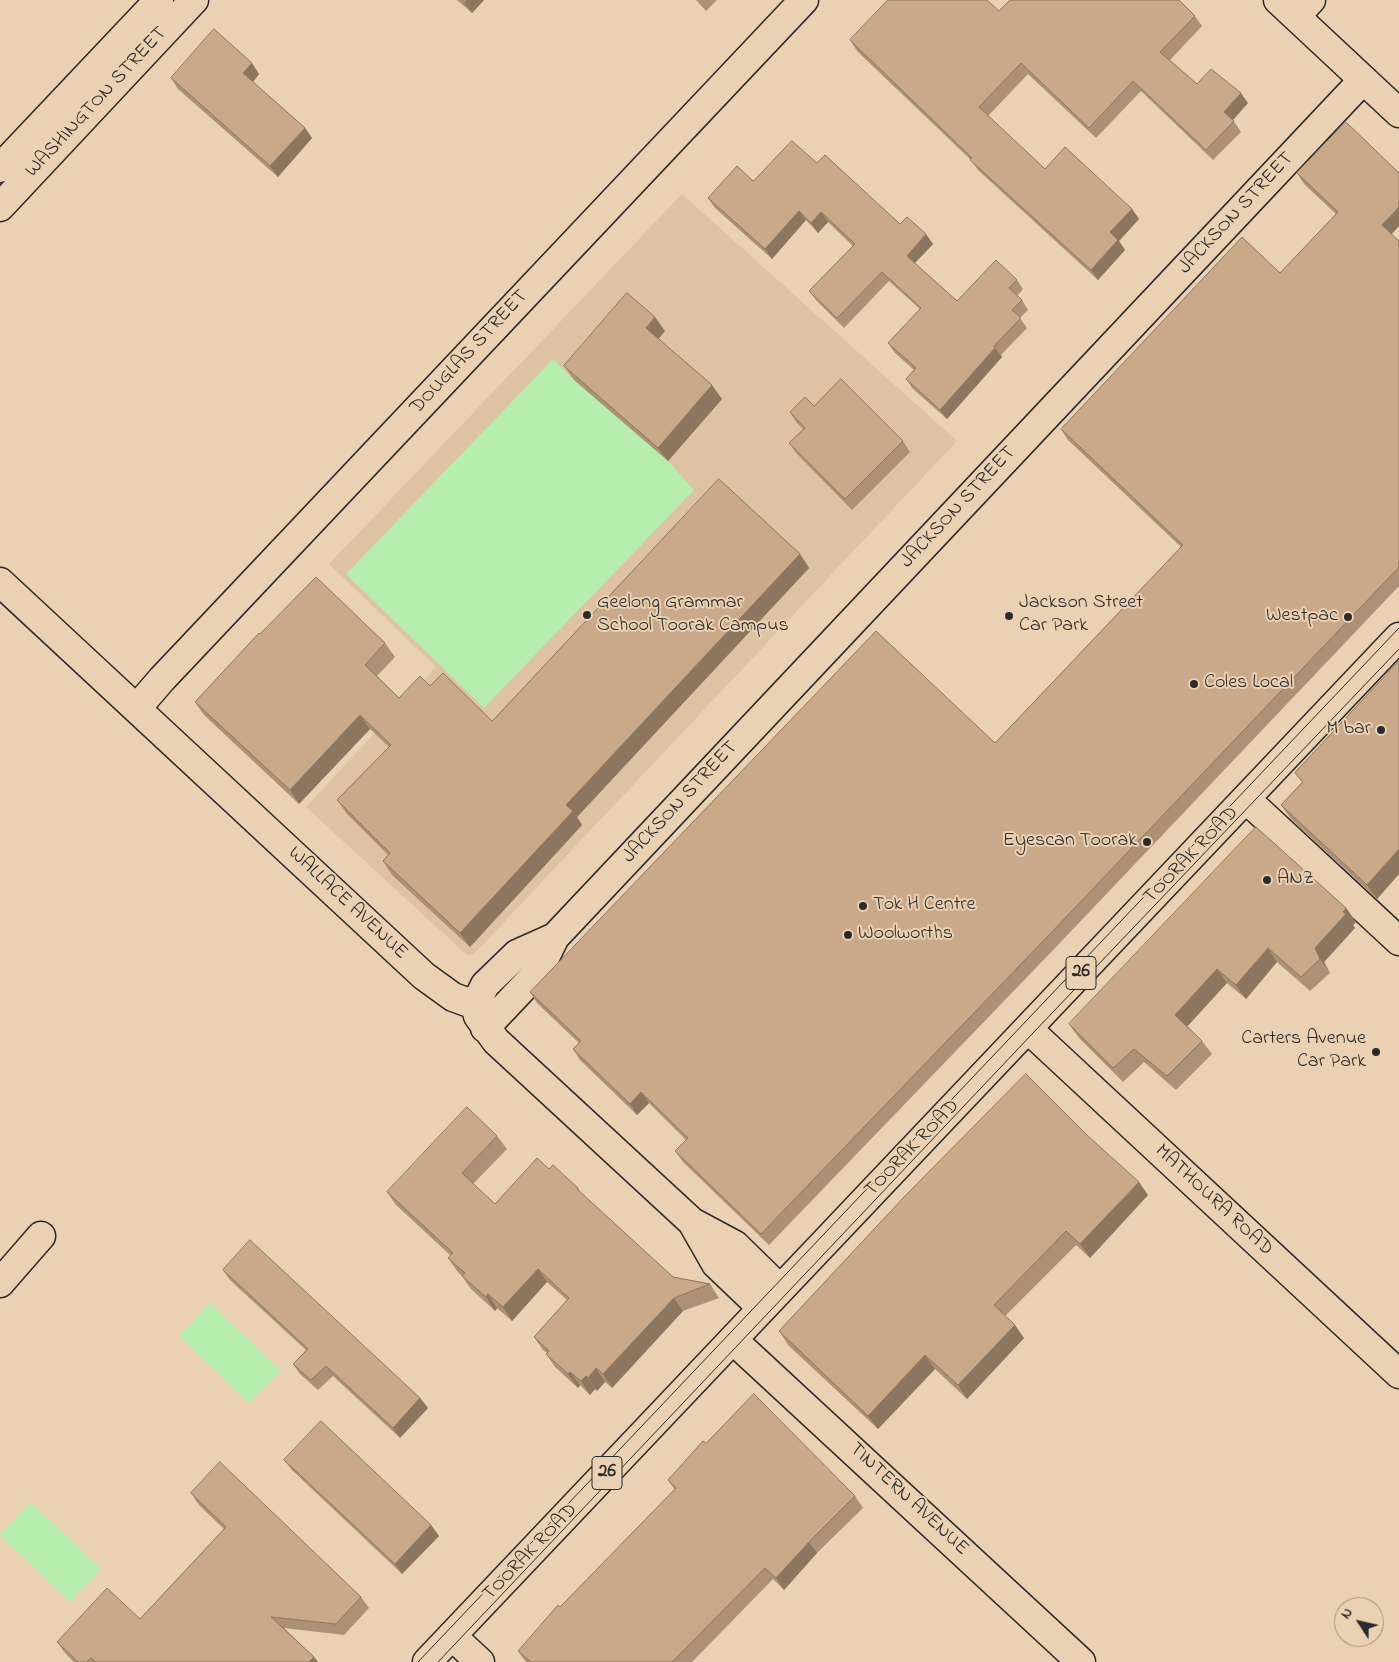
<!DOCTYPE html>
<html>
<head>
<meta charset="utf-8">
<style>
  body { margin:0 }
  #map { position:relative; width:1399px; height:1662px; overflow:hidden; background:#ebd1b3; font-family:"Indie Flower",sans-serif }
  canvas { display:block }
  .north { position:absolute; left:1334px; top:1597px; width:50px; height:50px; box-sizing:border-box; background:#ebd1b3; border:1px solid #9e8f7d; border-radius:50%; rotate:305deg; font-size:14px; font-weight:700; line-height:20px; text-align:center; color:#2b2b2b }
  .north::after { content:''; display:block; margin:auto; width:18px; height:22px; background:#2b2b2b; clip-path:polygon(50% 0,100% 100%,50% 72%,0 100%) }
</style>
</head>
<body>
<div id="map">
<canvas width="1399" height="1662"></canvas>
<div class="north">N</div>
</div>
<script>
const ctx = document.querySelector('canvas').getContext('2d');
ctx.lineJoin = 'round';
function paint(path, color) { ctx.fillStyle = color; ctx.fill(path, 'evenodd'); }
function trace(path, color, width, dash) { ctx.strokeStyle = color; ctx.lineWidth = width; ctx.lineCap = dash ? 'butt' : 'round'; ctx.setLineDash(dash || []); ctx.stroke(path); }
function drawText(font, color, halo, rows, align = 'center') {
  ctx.font = font + ' "Indie Flower",sans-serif'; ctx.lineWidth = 4; ctx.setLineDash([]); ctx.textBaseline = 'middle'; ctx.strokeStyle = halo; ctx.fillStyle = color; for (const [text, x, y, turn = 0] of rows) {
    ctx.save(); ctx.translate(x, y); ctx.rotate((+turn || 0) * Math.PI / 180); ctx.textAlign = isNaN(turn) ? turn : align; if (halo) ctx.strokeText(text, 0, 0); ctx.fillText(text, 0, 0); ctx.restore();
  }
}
paint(new Path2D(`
  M 682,194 L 957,441 L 474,954 L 467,955 L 306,807 L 436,667 L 329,564 Z`), '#ddc2a4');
paint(new Path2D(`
  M 553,359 L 574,380 L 668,461 L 694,490 L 484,708 L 346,574 Z
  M 210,1303 L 281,1371 L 249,1403 L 179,1336 Z
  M 31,1502 L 101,1569 L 70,1602 L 0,1535 Z`), '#b7edaf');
const street = new Path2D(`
  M 1296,16 L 1311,0
  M 0,168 L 159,0
  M 0,207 L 194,0
  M 0,582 L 424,976 L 453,997 L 475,1005 L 478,1016 L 496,1041 L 692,1222 L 735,1245 L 780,1289
  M 137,708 L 162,679 L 804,0
  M 1246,799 L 1399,941
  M 475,1005 L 485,985 L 517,954 L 555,937
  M 485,1028 L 538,972 L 555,937 L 1363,80
  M 692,1222 L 716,1264 L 762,1308
  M 0,1283 L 41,1236
  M 733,1340 L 1081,1662
  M 452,1636 L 480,1662`);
const secondary = new Path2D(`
  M 1278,0 L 1399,113
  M 1028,1029 L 1399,1374`);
const primary = new Path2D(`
  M 427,1662 L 1399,637`);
trace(street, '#2b2b2b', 31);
trace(secondary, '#2b2b2b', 31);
trace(primary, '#2b2b2b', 31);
trace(street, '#ebd1b3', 28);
trace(secondary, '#ebd1b3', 28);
trace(primary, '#ebd1b3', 28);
trace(new Path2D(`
  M 418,1662 L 1399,628
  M 438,1662 L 1033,1033 L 1399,649`), '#2b2b2b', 1);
paint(new Path2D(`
  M 457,0 L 484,0 L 472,13 Z
  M 696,0 L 717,0 L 706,11 Z
  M 999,11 L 1195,16 L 1202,26 L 1170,60 L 1197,84 L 1248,103 L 1233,120 L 1241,132 L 1213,160 L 1141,91 L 1096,138 L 1028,74 L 988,116 L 1045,169 L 1132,209 L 1139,219 L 1119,241 L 1125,250 L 1098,280 L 978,170 L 971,160 L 857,51 L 850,40 Z
  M 259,74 L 253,82 L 305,128 L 312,138 L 278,177 L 178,89 L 171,78 Z
  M 817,163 L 900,224 L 933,244 L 915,263 L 957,301 L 1017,280 L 1023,289 L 1017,296 L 1022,300 L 1028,310 L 1020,318 L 1027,328 L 1001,355 L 1002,357 L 947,419 L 913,389 L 906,379 L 914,370 L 895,353 L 888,343 L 920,309 L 889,281 L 844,328 L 816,300 L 809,291 L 853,246 L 828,222 L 818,233 L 806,220 L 772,259 L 715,208 L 708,198 L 753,181 Z
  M 1297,173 L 1399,226 L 1391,234 L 1399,241 L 1399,586 L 1057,946 L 769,1245 L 683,1162 L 675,1151 L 686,1140 L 649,1103 L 637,1115 L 580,1060 L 573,1049 L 579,1043 L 537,1003 L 530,992 L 995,743 L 1181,547 L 1068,440 L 1061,429 L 1280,273 L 1336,214 L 1304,184 Z
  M 665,331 L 658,339 L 722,399 L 668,461 L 574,380 L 564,366 Z
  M 814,406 L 903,441 L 910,452 L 852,510 L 797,454 L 789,443 L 803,429 L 797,423 L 790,412 Z
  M 800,554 L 809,568 L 577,817 L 582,825 L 470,947 L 392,875 L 383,861 L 388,855 L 347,814 L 337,800 L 389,747 L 370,729 L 299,804 L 204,715 L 195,702 L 260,634 L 385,643 L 395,657 L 377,676 L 399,698 L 430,686 L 492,721 Z
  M 1399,661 L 1399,874 L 1377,899 L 1291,819 L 1281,805 L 1302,782 L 1295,773 Z
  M 1346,908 L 1356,922 L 1353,925 L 1355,928 L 1324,962 L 1330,973 L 1310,991 L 1277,962 L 1246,999 L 1227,983 L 1187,1026 L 1202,1041 L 1212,1054 L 1176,1090 L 1144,1062 L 1123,1082 L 1079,1038 L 1069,1024 Z
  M 497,1136 L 507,1149 L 473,1184 L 495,1204 L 549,1169 L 578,1188 L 581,1193 L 673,1277 L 710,1284 L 719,1298 L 683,1311 L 612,1388 L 605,1382 L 597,1391 L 595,1389 L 590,1395 L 580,1385 L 578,1388 L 555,1367 L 546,1354 L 547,1353 L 543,1350 L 534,1337 L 567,1300 L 547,1282 L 512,1321 L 497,1308 L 495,1311 L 471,1289 L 462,1276 L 457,1271 L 448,1258 L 450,1255 L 396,1205 L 387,1192 Z
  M 1148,1195 L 1090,1258 L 1076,1245 L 1005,1316 L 1024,1338 L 967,1399 L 935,1369 L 878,1429 L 788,1345 L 779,1331 Z
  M 223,1270 L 420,1398 L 428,1408 L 400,1438 L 333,1376 L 318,1390 L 300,1374 L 293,1364 L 306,1350 L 230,1280 Z
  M 706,1443 L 855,1496 L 863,1508 L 817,1553 L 784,1590 L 773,1579 L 692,1662 L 526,1662 L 518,1651 L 675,1490 L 668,1480 Z
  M 284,1460 L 431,1525 L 439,1536 L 402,1574 L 292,1470 Z
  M 191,1493 L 361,1597 L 369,1608 L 344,1635 L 284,1628 L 314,1657 L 318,1662 L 74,1662 L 65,1653 L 57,1642 L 140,1619 L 224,1529 L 199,1505 Z`), '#ad9176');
paint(new Path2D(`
  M 467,0 L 484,0 L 472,13 L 464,3 Z
  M 252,63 L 259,74 L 251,84 L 243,73 Z
  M 1241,93 L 1248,103 L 1231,122 L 1224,112 Z
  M 305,128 L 312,138 L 278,177 L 270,166 Z
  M 1399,207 L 1399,226 L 1390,236 L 1382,225 Z
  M 1132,209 L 1139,219 L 1119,241 L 1125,250 L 1098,280 L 1091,270 L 1110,232 Z
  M 799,211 L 806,220 L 772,259 L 765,249 Z
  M 821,212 L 828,222 L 818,233 L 811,223 Z
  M 926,234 L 933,244 L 913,265 L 907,256 Z
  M 655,317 L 665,331 L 656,342 L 646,328 Z
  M 995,348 L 1002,357 L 947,419 L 940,410 Z
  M 712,385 L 722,399 L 668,461 L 658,448 Z
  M 800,554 L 809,568 L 577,817 L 582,825 L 470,947 L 460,933 L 566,805 Z
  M 360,715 L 370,729 L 299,804 L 290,790 Z
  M 1399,849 L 1399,874 L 1377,899 L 1367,885 Z
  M 1346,908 L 1356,922 L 1353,925 L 1355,928 L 1324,962 L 1330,973 L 1320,959 L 1315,948 Z
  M 1268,948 L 1277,962 L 1246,999 L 1236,985 Z
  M 1217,969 L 1227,983 L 1185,1029 L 1175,1015 Z
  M 641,1092 L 649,1103 L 637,1115 L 630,1104 Z
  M 1139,1182 L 1148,1195 L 1090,1258 L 1080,1244 Z
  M 538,1269 L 547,1282 L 512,1321 L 503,1307 Z
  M 488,1294 L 497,1308 L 495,1311 L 486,1297 Z
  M 674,1298 L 683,1311 L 612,1388 L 603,1374 Z
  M 1015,1325 L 1024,1338 L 967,1399 L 958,1385 Z
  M 925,1355 L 935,1369 L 878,1429 L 868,1416 Z
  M 596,1368 L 605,1382 L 597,1391 L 588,1378 Z
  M 570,1372 L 580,1385 L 578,1388 L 568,1374 Z
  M 586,1376 L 595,1389 L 590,1395 L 581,1381 Z
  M 420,1398 L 428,1408 L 400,1438 L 393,1428 Z
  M 431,1525 L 439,1536 L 402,1574 L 395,1564 Z
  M 809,1542 L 817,1553 L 784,1590 L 776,1578 Z
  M 314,1657 L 318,1662 L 309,1662 Z`), '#8d7660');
const building = new Path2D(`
  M 888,0 L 987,0 L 999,11 L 1010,0 L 1179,0 L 1195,16 L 1160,52 L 1197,84 L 1211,69 L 1241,93 L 1224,112 L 1234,121 L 1206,150 L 1133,81 L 1089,128 L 1021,63 L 979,107 L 1045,169 L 1065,147 L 1132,209 L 1110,232 L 1118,240 L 1091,270 L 970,160 L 972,158 L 850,40 Z
  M 214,29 L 252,63 L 243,73 L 305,128 L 270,166 L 171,78 Z
  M 1346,122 L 1399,173 L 1399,207 L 1382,225 L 1399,241 L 1399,567 L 1049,935 L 761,1234 L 675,1151 L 688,1138 L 641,1092 L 630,1104 L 573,1049 L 581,1041 L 530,992 L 876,631 L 995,743 L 1183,545 L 1061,429 L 1242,237 L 1280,273 L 1338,212 L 1297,173 Z
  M 792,141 L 817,163 L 825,155 L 900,224 L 907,217 L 926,234 L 907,256 L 957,301 L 996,260 L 1017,280 L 1009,288 L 1022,300 L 1012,310 L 1021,318 L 994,346 L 995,348 L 940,410 L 906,379 L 916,368 L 888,343 L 921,308 L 882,272 L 837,318 L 809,291 L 855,244 L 821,212 L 811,223 L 799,211 L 765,249 L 708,198 L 737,166 L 753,181 Z
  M 627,293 L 655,317 L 646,328 L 712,385 L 658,448 L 564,366 Z
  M 841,379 L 903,441 L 845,499 L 789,443 L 805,428 L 790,412 L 805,397 L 814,406 Z
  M 719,479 L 800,554 L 566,805 L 573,811 L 460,933 L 383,861 L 390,853 L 337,800 L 391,745 L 360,715 L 290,790 L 195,702 L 259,633 L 260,634 L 316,577 L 385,643 L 365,665 L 399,698 L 420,676 L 430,686 L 443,673 L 492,721 Z
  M 1399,661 L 1399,849 L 1367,885 L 1281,805 L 1303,782 L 1295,773 Z
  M 1256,827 L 1346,908 L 1343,912 L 1346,914 L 1315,948 L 1320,959 L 1301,977 L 1268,948 L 1236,985 L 1217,969 L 1175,1015 L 1202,1041 L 1167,1076 L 1134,1049 L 1113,1068 L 1069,1024 Z
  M 1026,1074 L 1088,1136 L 1139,1182 L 1080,1244 L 1066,1231 L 994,1305 L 1015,1325 L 958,1385 L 925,1355 L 868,1416 L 779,1331 L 905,1196 Z
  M 467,1107 L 497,1136 L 462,1173 L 495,1204 L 537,1158 L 549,1169 L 553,1165 L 578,1188 L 577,1189 L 673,1277 L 710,1284 L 674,1298 L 603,1374 L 596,1368 L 588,1378 L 586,1376 L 581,1381 L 570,1372 L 568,1374 L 546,1354 L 549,1351 L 534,1337 L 569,1298 L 538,1269 L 503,1307 L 488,1294 L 486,1297 L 462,1276 L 465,1273 L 448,1258 L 453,1253 L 387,1192 Z
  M 250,1240 L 420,1398 L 393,1428 L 326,1366 L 311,1380 L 293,1364 L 308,1349 L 223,1270 Z
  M 754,1394 L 855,1496 L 809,1542 L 776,1578 L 765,1568 L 672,1662 L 531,1662 L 518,1651 L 558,1605 L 560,1607 L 676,1488 L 668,1480 L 703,1441 L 706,1443 Z
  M 321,1421 L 431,1525 L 395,1564 L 284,1460 Z
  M 220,1462 L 361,1597 L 336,1624 L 271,1617 L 314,1657 L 309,1662 L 96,1662 L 91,1658 L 87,1662 L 78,1662 L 57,1642 L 107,1588 L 140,1619 L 226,1527 L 191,1493 Z`);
paint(building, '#c9a989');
trace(building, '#8d7660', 1);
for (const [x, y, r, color] of [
  [587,615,5,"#2b2b2b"],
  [1009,616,5,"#2b2b2b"],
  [1348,617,5,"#2b2b2b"],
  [1194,684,5,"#2b2b2b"],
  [1381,730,5,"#2b2b2b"],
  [1147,842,5,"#2b2b2b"],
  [1267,880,5,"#2b2b2b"],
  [863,906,5,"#2b2b2b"],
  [848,935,5,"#2b2b2b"],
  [1376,1052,5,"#2b2b2b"]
]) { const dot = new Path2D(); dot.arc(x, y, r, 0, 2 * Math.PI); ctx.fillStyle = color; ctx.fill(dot); trace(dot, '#ebd1b3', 2); }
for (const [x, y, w] of [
  [1081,973,30],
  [607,1473,30]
]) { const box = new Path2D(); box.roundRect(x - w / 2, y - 16.5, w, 33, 4); ctx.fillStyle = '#ebd1b3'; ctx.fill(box); trace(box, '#2b2b2b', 1); }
drawText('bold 19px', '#2b2b2b', null, [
  ["26",1081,973],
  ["26",607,1473]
]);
drawText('20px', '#2b2b2b', '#ebd1b3', [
  ["WASHINGTON STREET",97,103,-47],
  ["JACKSON STREET",1237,214,-47],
  ["DOUGLAS STREET",470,353,-47],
  ["JACKSON STREET",959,508,-47],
  ["JACKSON STREET",681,803,-47],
  ["TOORAK ROAD",1192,856,-46],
  ["WALLACE AVENUE",347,904,43],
  ["TOORAK ROAD",913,1149,-46],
  ["MATHOURA ROAD",1213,1201,43],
  ["TINTERN AVENUE",908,1500,43],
  ["TOORAK ROAD",531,1553,-46]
]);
drawText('20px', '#2b2b2b', '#ebd1b3', [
  ["Geelong Grammar",597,604],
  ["School Toorak Campus",597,627],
  ["Jackson Street",1019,604],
  ["Car Park",1019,627],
  ["Westpac",1338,617,"right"],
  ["Coles Local",1204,684],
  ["M bar",1371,730,"right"],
  ["Eyescan Toorak",1137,842,"right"],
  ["ANZ",1277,880],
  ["Tok H Centre",873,906],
  ["Woolworths",858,935],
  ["Carters Avenue",1366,1040,"right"],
  ["Car Park",1366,1063,"right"]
], 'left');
</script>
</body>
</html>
